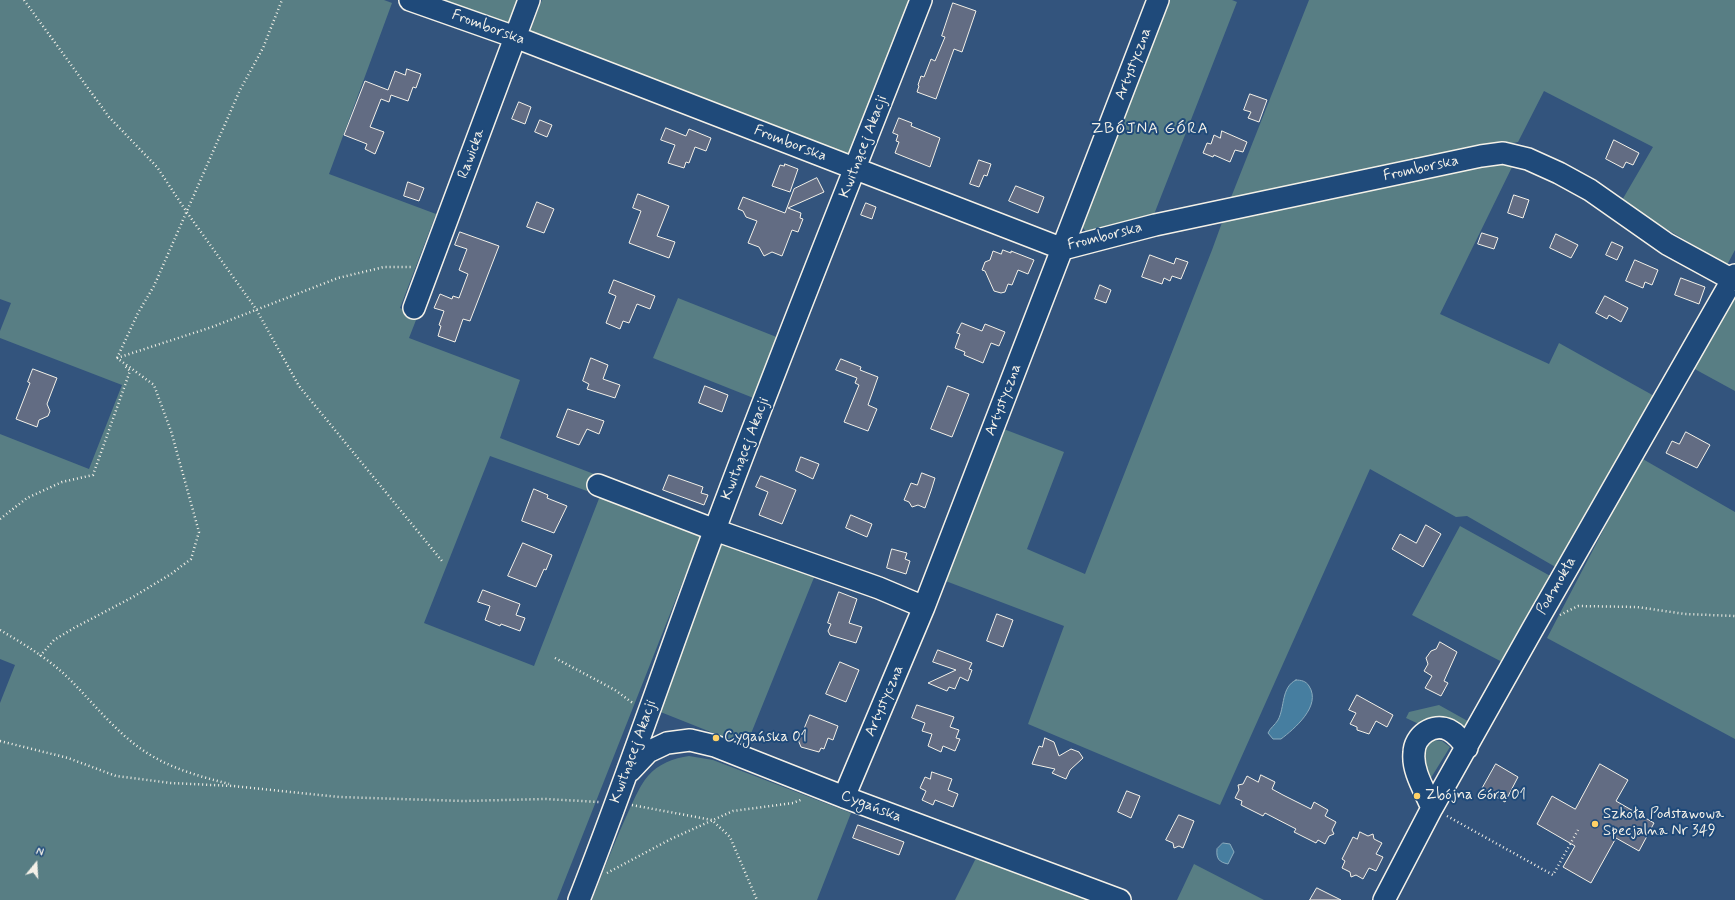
<!DOCTYPE html>
<html>
<head>
<meta charset="utf-8">
<style>
  body { margin:0 }
  #map { position:relative; width:1735px; height:900px; overflow:hidden; background:#33547d; font-family:Mynerve,sans-serif }
  canvas { display:block }
  .north { position:absolute; left:16px; top:844px; width:40px; height:40px; -webkit-text-stroke:3px #1f4a7a; paint-order:stroke; rotate:18deg; font-size:11px; font-weight:700; line-height:16px; text-align:center; color:#f4f1e8 }
  .north::after { content:''; display:block; margin:auto; width:14px; height:18px; background:#f4f1e8; clip-path:polygon(50% 0,100% 100%,50% 72%,0 100%) }
</style>
</head>
<body>
<div id="map">
<canvas width="1735" height="900"></canvas>
<div class="north">N</div>
</div>
<script>
const ctx = document.querySelector('canvas').getContext('2d');
ctx.lineJoin = 'round';
function paint(path, color) { ctx.fillStyle = color; ctx.fill(path, 'evenodd'); }
function trace(path, color, width, dash) { ctx.strokeStyle = color; ctx.lineWidth = width; ctx.lineCap = dash ? 'butt' : 'round'; ctx.setLineDash(dash || []); ctx.stroke(path); }
function drawText(font, color, halo, rows, align = 'center') {
  ctx.font = font + ' Mynerve,sans-serif'; ctx.lineWidth = 4; ctx.setLineDash([]); ctx.textBaseline = 'middle'; ctx.strokeStyle = halo; ctx.fillStyle = color; for (const [text, x, y, turn = 0] of rows) {
    ctx.save(); ctx.translate(x, y); ctx.rotate((+turn || 0) * Math.PI / 180); ctx.textAlign = isNaN(turn) ? turn : align; if (halo) ctx.strokeText(text, 0, 0); ctx.fillText(text, 0, 0); ctx.restore();
  }
}
paint(new Path2D(`
  M 0,0 L 384,0 L 392,3 L 329,174 L 436,214 L 400,308 L 418,315 L 409,338 L 520,380 L 500,438 L 594,474 L 587,491 L 490,456 L 424,623 L 534,666 L 600,496 L 702,533 L 557,900 L 0,900 L 0,703 L 15,665 L 0,659 L 0,434 L 89,469 L 122,385 L 0,338 L 0,331 L 11,303 L 0,299 Z
  M 432,0 L 520,0 L 509,28 Z
  M 542,0 L 910,0 L 849,159 L 528,37 Z
  M 1169,0 L 1232,0 L 1237,2 L 1153,217 L 1087,233 L 1080,224 Z
  M 1309,0 L 1735,0 L 1735,250 L 1727,265 L 1621,202 L 1653,147 L 1544,91 L 1518,142 L 1230,200 Z
  M 1515,161 L 1440,314 L 1549,364 L 1559,343 L 1656,397 L 1559,569 L 1467,516 L 1456,517 L 1370,469 L 1220,805 L 1028,724 L 1064,626 L 943,580 L 1001,428 L 1064,452 L 1027,549 L 1085,574 L 1212,250 L 1224,217 Z
  M 1735,289 L 1735,391 L 1691,367 Z
  M 678,298 L 779,338 L 756,399 L 653,358 Z
  M 1641,458 L 1735,512 L 1735,739 L 1547,638 Z
  M 1460,526 L 1554,578 L 1506,664 L 1412,615 Z
  M 719,539 L 815,575 L 746,746 L 653,709 Z
  M 1439,705 L 1473,724 L 1467,735 L 1421,725 L 1406,718 L 1409,712 Z
  M 1434,740 L 1442,741 L 1450,747 L 1429,781 L 1423,769 L 1422,748 L 1429,741 Z
  M 689,756 L 713,760 L 851,813 L 817,900 L 592,900 C 604,869 616,838 630,808 C 635,798 640,785 648,776 C 658,764 674,758 689,756 Z
  M 976,858 L 1088,900 L 955,900 Z
  M 1194,864 L 1264,900 L 1177,900 Z`), '#587e84');
const water = new Path2D(`
  M 1296,680 C 1301,680 1306,681 1309,686 C 1322,706 1294,729 1281,739 L 1273,739 L 1268,733 C 1270,728 1275,725 1278,720 C 1285,707 1281,687 1296,680 Z
  M 1223,843 L 1230,844 L 1234,852 L 1228,864 C 1219,862 1216,859 1217,849 Z`);
paint(water, '#467ea0');
trace(water, '#8cacbd', 1);
const building = new Path2D(`
  M 953,3 L 976,11 L 962,52 L 954,49 L 936,99 L 917,92 L 919,86 L 918,85 L 921,76 L 924,77 L 931,59 L 935,61 L 945,37 L 942,36 Z
  M 407,69 L 421,74 L 416,88 L 413,87 L 408,101 L 391,95 L 389,102 L 381,99 L 370,127 L 384,132 L 375,154 L 365,149 L 367,144 L 344,135 L 365,81 L 388,90 L 395,71 L 405,75 Z
  M 1250,94 L 1267,100 L 1259,122 L 1248,118 L 1251,112 L 1244,110 Z
  M 519,102 L 531,107 L 525,124 L 512,119 Z
  M 899,118 L 912,123 L 911,126 L 940,138 L 930,167 L 895,153 L 899,142 L 896,141 L 898,135 L 893,133 Z
  M 540,120 L 552,125 L 547,137 L 535,132 Z
  M 666,128 L 686,136 L 689,129 L 711,138 L 706,151 L 695,147 L 689,163 L 686,162 L 684,168 L 668,163 L 675,145 L 661,140 Z
  M 1222,131 L 1247,142 L 1243,152 L 1235,150 L 1230,162 L 1214,155 L 1213,157 L 1203,153 L 1207,143 L 1211,144 L 1214,135 L 1220,138 Z
  M 1614,140 L 1639,153 L 1633,165 L 1626,162 L 1623,168 L 1606,159 Z
  M 979,160 L 991,164 L 987,176 L 984,175 L 979,187 L 970,184 Z
  M 785,164 L 798,169 L 790,192 L 772,186 L 780,165 L 784,166 Z
  M 817,178 L 824,192 L 788,208 L 801,213 L 800,218 L 803,219 L 798,232 L 792,230 L 782,256 L 772,252 L 764,256 L 759,247 L 748,243 L 757,221 L 746,217 L 743,211 L 738,209 L 743,197 L 785,213 L 794,189 Z
  M 408,182 L 424,188 L 419,201 L 404,196 Z
  M 1016,186 L 1044,197 L 1038,213 L 1009,201 Z
  M 638,194 L 669,206 L 657,236 L 675,242 L 669,258 L 629,243 L 641,211 L 633,208 Z
  M 1514,195 L 1529,200 L 1523,218 L 1508,213 Z
  M 537,202 L 554,209 L 544,233 L 527,227 Z
  M 866,203 L 876,207 L 872,219 L 861,215 Z
  M 460,232 L 499,246 L 470,321 L 463,319 L 455,342 L 438,336 L 441,326 L 439,325 L 444,311 L 434,308 L 440,294 L 452,299 L 453,296 L 459,298 L 468,274 L 459,270 L 467,249 L 455,245 Z
  M 1482,233 L 1498,238 L 1494,249 L 1478,244 Z
  M 1556,234 L 1578,245 L 1571,258 L 1550,248 Z
  M 1612,242 L 1623,247 L 1617,260 L 1606,255 Z
  M 1003,250 L 1011,253 L 1011,251 L 1034,260 L 1028,274 L 1018,270 L 1012,285 L 1008,284 L 1005,292 L 1001,293 L 994,291 L 985,271 L 982,270 L 985,262 L 990,260 L 993,251 L 1001,254 Z
  M 1150,255 L 1174,264 L 1176,258 L 1188,262 L 1181,279 L 1172,276 L 1170,281 L 1164,278 L 1162,284 L 1142,277 Z
  M 1635,260 L 1658,270 L 1652,285 L 1645,282 L 1643,288 L 1626,281 Z
  M 1681,278 L 1705,287 L 1699,304 L 1675,295 Z
  M 614,280 L 655,296 L 650,309 L 637,304 L 629,323 L 623,321 L 620,329 L 606,323 L 616,296 L 609,293 Z
  M 1100,285 L 1111,290 L 1106,303 L 1095,299 Z
  M 1605,296 L 1628,308 L 1621,322 L 1609,315 L 1607,319 L 1596,313 Z
  M 962,323 L 982,331 L 985,324 L 1005,332 L 999,346 L 991,343 L 983,363 L 964,355 L 965,352 L 955,348 L 960,334 L 957,333 Z
  M 591,358 L 608,365 L 603,379 L 620,385 L 615,398 L 587,389 L 589,384 L 583,381 Z
  M 841,359 L 861,367 L 860,370 L 878,377 L 868,405 L 877,409 L 868,431 L 844,422 L 859,385 L 855,383 L 857,378 L 836,370 Z
  M 33,369 L 57,378 L 47,404 L 50,411 L 48,416 L 39,420 L 37,427 L 16,419 L 30,383 L 28,382 Z
  M 705,386 L 728,395 L 722,412 L 699,403 Z
  M 948,386 L 969,394 L 952,437 L 931,429 Z
  M 568,409 L 604,421 L 599,434 L 587,429 L 579,445 L 557,437 Z
  M 1686,432 L 1710,445 L 1697,468 L 1666,453 L 1672,441 L 1679,444 Z
  M 801,457 L 819,464 L 813,479 L 796,471 Z
  M 922,473 L 935,478 L 931,491 L 925,508 L 918,505 L 912,507 L 909,502 L 904,500 L 911,483 L 917,485 Z
  M 669,475 L 703,487 L 701,493 L 708,495 L 704,505 L 663,490 Z
  M 761,476 L 796,490 L 782,524 L 759,515 L 768,492 L 756,487 Z
  M 534,489 L 548,495 L 547,498 L 567,506 L 554,533 L 522,521 Z
  M 851,515 L 872,524 L 867,537 L 846,528 Z
  M 1426,525 L 1441,534 L 1423,567 L 1392,549 L 1400,534 L 1416,543 Z
  M 523,543 L 552,555 L 546,570 L 544,569 L 536,587 L 508,576 Z
  M 892,549 L 907,553 L 905,559 L 910,561 L 906,574 L 887,568 Z
  M 483,590 L 520,604 L 516,615 L 525,618 L 520,631 L 501,624 L 500,626 L 485,620 L 490,606 L 478,602 Z
  M 839,592 L 857,599 L 849,623 L 862,627 L 856,643 L 830,635 L 828,631 L 831,624 L 828,623 Z
  M 997,614 L 1013,620 L 1003,647 L 987,641 Z
  M 1440,642 L 1457,652 L 1444,681 L 1448,683 L 1441,696 L 1425,688 L 1432,676 L 1424,671 L 1428,664 L 1426,658 L 1431,651 L 1436,649 Z
  M 938,650 L 972,663 L 969,669 L 972,670 L 968,681 L 960,677 L 955,689 L 949,687 L 947,691 L 928,683 L 956,670 L 933,662 Z
  M 840,662 L 859,670 L 846,702 L 826,694 Z
  M 1357,695 L 1393,715 L 1387,727 L 1376,721 L 1369,734 L 1357,730 L 1357,727 L 1350,724 L 1356,713 L 1349,710 Z
  M 917,705 L 954,717 L 950,727 L 959,730 L 956,738 L 960,739 L 955,751 L 943,746 L 941,752 L 928,746 L 932,734 L 922,731 L 925,723 L 912,718 Z
  M 810,715 L 838,726 L 833,740 L 828,738 L 824,749 L 821,748 L 819,752 L 801,747 L 799,742 Z
  M 1045,738 L 1054,742 L 1059,756 L 1071,749 L 1079,752 L 1083,758 L 1070,770 L 1066,779 L 1052,773 L 1055,769 L 1032,764 L 1039,746 L 1042,747 Z
  M 1496,764 L 1518,777 L 1505,802 L 1482,789 Z
  M 1600,764 L 1628,780 L 1616,801 L 1654,823 L 1639,851 L 1616,838 L 1591,883 L 1563,867 L 1575,846 L 1537,824 L 1552,796 L 1575,809 Z
  M 932,772 L 952,779 L 948,790 L 958,794 L 953,807 L 935,800 L 933,805 L 922,800 L 926,791 L 920,788 L 925,777 L 930,779 Z
  M 1261,775 L 1275,782 L 1272,789 L 1283,795 L 1311,809 L 1314,802 L 1328,810 L 1325,816 L 1336,822 L 1332,830 L 1334,834 L 1329,836 L 1325,844 L 1318,840 L 1316,843 L 1294,832 L 1296,829 L 1265,813 L 1263,816 L 1241,805 L 1242,801 L 1235,798 L 1239,790 L 1238,785 L 1243,784 L 1247,776 L 1258,782 Z
  M 1127,791 L 1140,796 L 1131,818 L 1118,812 Z
  M 1179,815 L 1194,821 L 1183,848 L 1179,846 L 1174,848 L 1173,843 L 1166,840 Z
  M 858,825 L 904,842 L 899,855 L 853,838 Z
  M 1360,832 L 1368,836 L 1373,834 L 1374,839 L 1382,843 L 1376,854 L 1383,857 L 1376,871 L 1369,868 L 1363,879 L 1356,875 L 1351,877 L 1350,872 L 1342,868 L 1345,861 L 1342,859 L 1353,837 L 1357,839 Z
  M 1317,888 L 1341,900 L 1310,900 Z`);
paint(building, '#626c83');
trace(building, '#f4f1e8', 1);
const minor = new Path2D(`
  M 410,0 L 515,37 L 1063,249 L 1155,225 L 1481,156 L 1503,153 L 1528,159 L 1559,173 L 1590,190 L 1667,244 L 1733,280
  M 414,308 L 529,0
  M 598,485 L 715,530 L 879,588 L 924,607
  M 630,771 L 648,752 L 667,743 L 690,740 L 715,746 L 844,797 L 1120,900
  M 844,797 L 924,607 L 1158,0
  M 1432,808 C 1425,791 1412,771 1414,753 C 1414,736 1433,722 1449,730 C 1457,734 1462,741 1467,748
  M 579,900 C 627,778 668,655 714,532 C 780,354 852,177 921,0
  M 1384,900 L 1432,808 L 1532,630 L 1735,275`);
trace(minor, '#f4f1e8', 24);
trace(new Path2D(`
  M 24,0 L 109,117 L 157,167 L 186,211 L 256,309 L 299,386 L 442,561
  M 117,358 L 138,313 L 154,286 L 240,90 L 263,48 L 282,0
  M 117,358 L 212,327 L 338,278 L 384,267 L 413,267
  M 0,519 L 27,498 L 62,482 L 93,475 L 130,371 L 124,365
  M 1560,615 L 1578,606 L 1637,607 L 1685,614 L 1735,616
  M 0,630 C 22,643 44,656 63,673 C 93,701 116,735 152,756 C 176,770 202,777 229,784
  M 40,656 L 54,640 L 74,628 L 133,597 L 171,574 L 191,559 L 199,532 L 171,431 L 154,385 L 117,358
  M 555,658 L 615,690 L 634,704
  M 0,741 L 68,758 L 116,776 L 171,783 L 233,786 L 339,797 L 463,801 L 546,799 L 599,802
  M 632,805 L 712,820 L 730,837 L 757,900
  M 1447,816 L 1553,875 L 1578,830
  M 607,873 L 671,839 L 733,811 L 793,803 L 803,799`), '#f4f1e8', 2.5, [1, 3]);
trace(minor, '#1f4a7a', 21);
for (const [x, y, r, color] of [
  [716,738,4,"#ffd166"],
  [1417,796,4,"#ffd166"],
  [1595,824,4,"#ffd166"]
]) { const dot = new Path2D(); dot.arc(x, y, r, 0, 2 * Math.PI); ctx.fillStyle = color; ctx.fill(dot); trace(dot, '#1f4a7a', 1.5); }
drawText('15px', '#f4f1e8', '#1f4a7a', [
  ["Fromborska",488,28,20],
  ["Artystyczna",1134,64,-69],
  ["Fromborska",790,144,21],
  ["Kwitnącej Akacji",864,147,-69],
  ["Rawicka",472,154,-70],
  ["Fromborska",1421,169,-12],
  ["Fromborska",1105,237,-14],
  ["Artystyczna",1004,400,-69],
  ["Kwitnącej Akacji",746,449,-69],
  ["Podmokła",1557,586,-60],
  ["Artystyczna",885,701,-67],
  ["Kwitnącej Akacji",634,752,-70],
  ["Cygańska",871,807,21]
]);
drawText('15px', '#f4f1e8', '#1f4a7a', [
  ["Cygańska 01",724,738],
  ["Zbójna Góra 01",1425,796],
  ["Szkoła Podstawowa",1603,815],
  ["Specjalna Nr 349",1603,832]
], 'left');
ctx.letterSpacing = '1px';
drawText('16px', '#f4f1e8', '#1f4a7a', [
  ["ZBÓJNA GÓRA",1150,130]
]);
ctx.letterSpacing = '0px';
</script>
</body>
</html>
